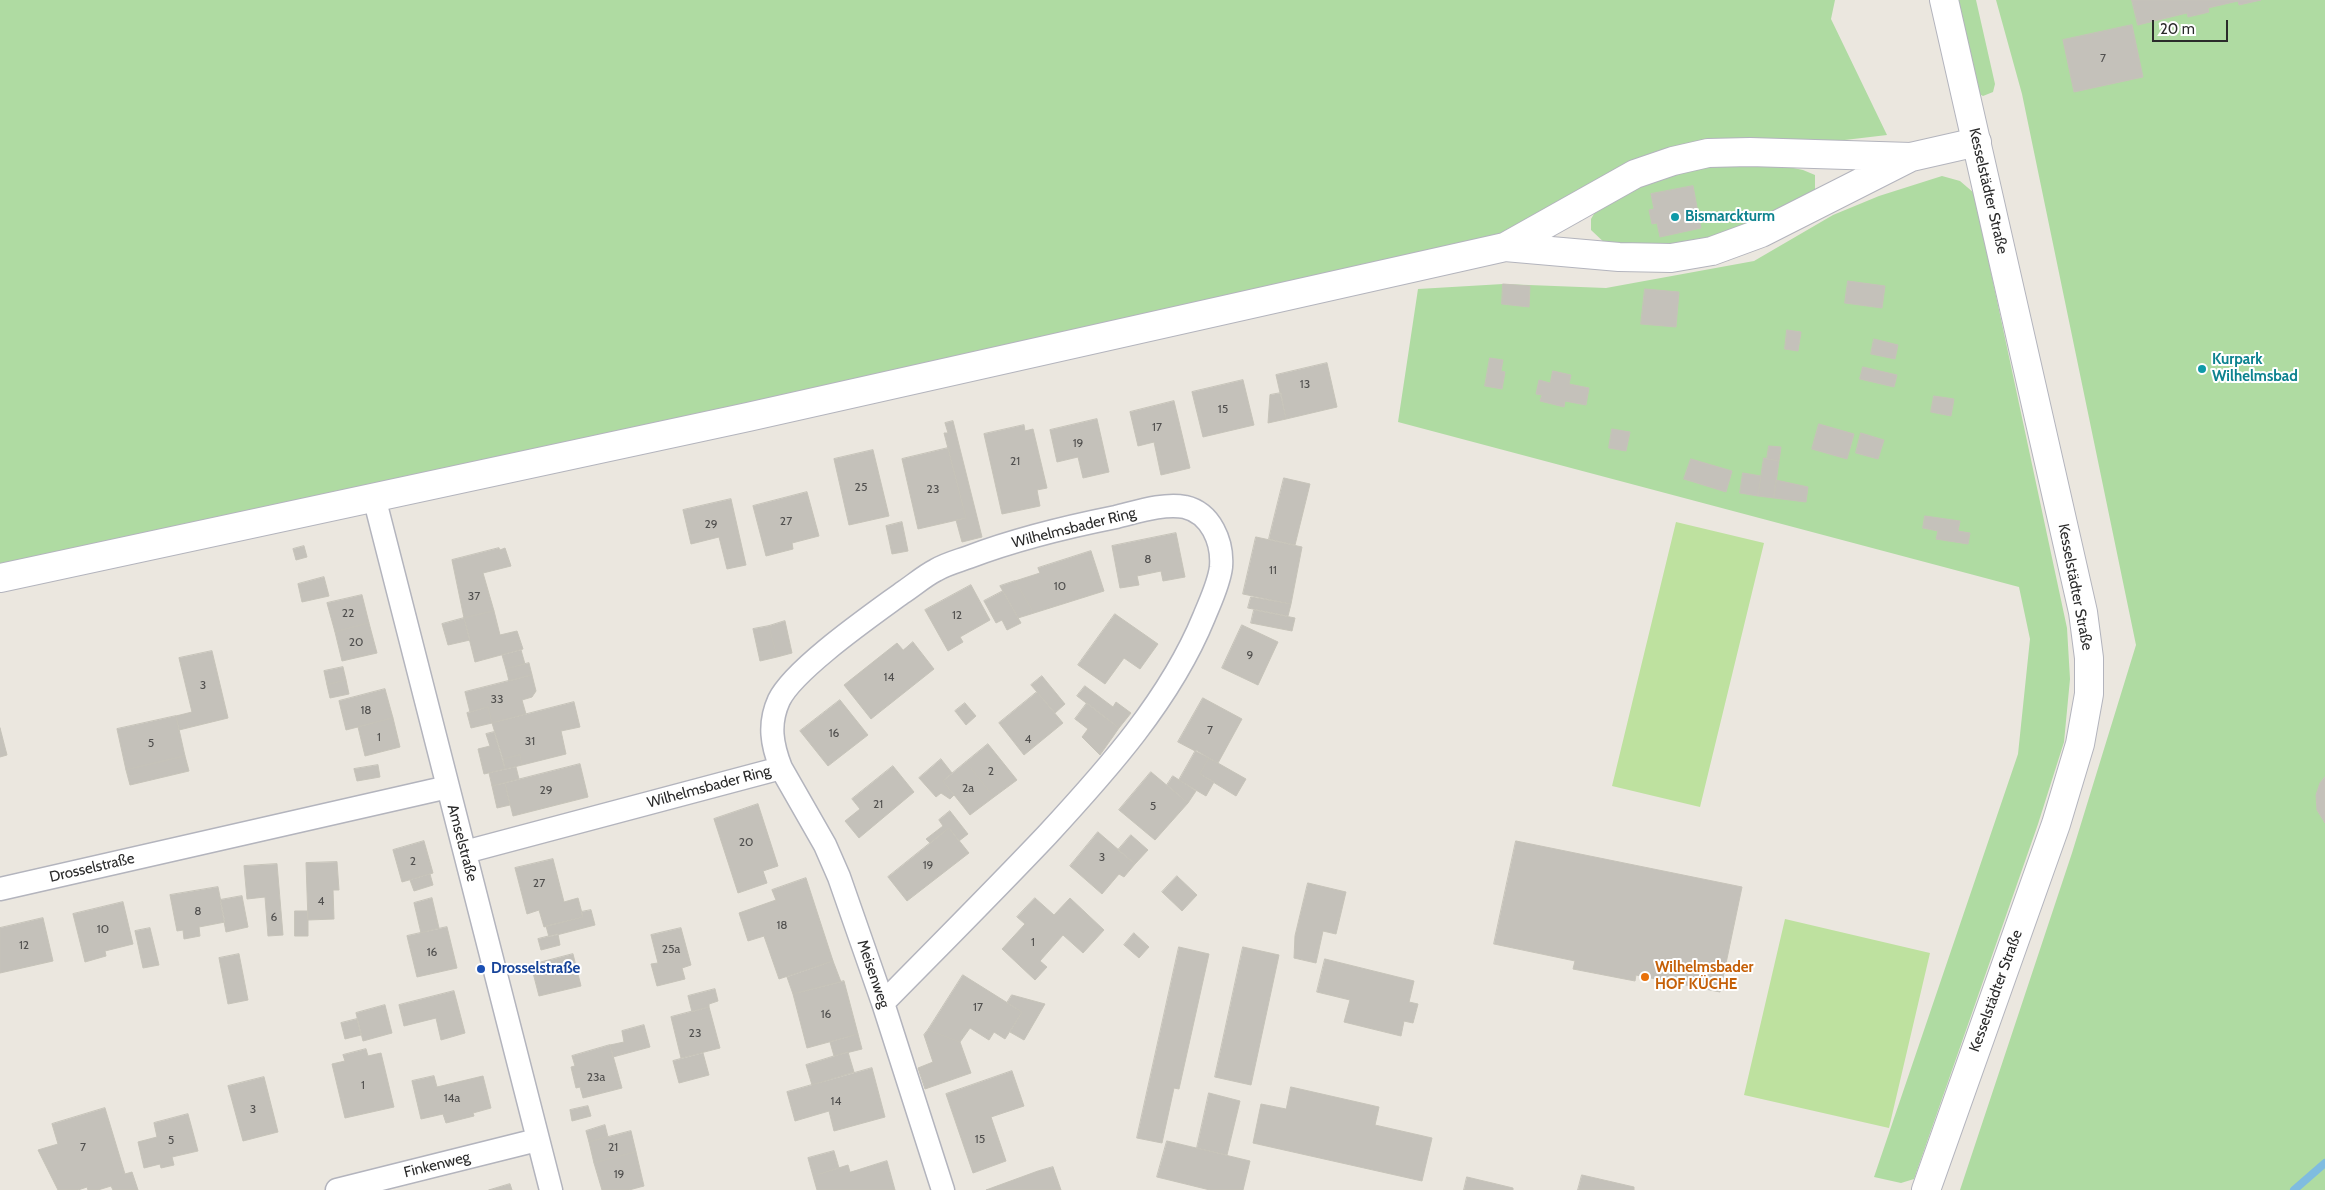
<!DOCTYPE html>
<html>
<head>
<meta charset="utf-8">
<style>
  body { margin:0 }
  #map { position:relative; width:2325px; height:1190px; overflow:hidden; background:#ebe7df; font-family:Cabin,sans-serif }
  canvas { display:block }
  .scale { position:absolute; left:2152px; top:20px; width:76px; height:22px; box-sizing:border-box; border:2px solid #2b2b2b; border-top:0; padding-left:6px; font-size:15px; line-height:18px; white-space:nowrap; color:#2b2b2b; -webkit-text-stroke:4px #fff; paint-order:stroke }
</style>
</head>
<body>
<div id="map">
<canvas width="2325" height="1190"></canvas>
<div class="scale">20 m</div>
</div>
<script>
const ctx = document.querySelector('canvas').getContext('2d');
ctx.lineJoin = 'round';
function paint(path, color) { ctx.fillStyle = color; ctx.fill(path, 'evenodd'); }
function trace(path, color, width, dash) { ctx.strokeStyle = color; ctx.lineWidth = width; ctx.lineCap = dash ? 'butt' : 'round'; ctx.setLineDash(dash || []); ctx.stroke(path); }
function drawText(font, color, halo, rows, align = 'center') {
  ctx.font = font + ' Cabin,sans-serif'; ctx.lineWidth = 4; ctx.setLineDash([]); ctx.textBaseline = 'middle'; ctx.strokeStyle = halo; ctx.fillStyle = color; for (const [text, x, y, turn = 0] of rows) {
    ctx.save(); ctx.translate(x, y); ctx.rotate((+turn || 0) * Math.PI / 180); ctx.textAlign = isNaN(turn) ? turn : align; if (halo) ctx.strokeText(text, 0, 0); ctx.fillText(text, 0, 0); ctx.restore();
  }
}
paint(new Path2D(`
  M 0,0 L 1835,0 L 1831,19 L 1887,135 L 1811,144 L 1729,143 L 1501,235 L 756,402 L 0,564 Z
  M 1955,0 L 1976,0 L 1995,84 L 1993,92 L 1983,96 L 1974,91 Z
  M 1996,0 L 2325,0 L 2325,1190 L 1960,1190 L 2072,853 L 2136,645 L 2022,94 Z
  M 1750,159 L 1803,170 L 1815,175 L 1815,193 L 1795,208 L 1673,252 L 1608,246 L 1591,230 L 1591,219 L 1599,205 L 1672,170 Z
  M 1942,176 L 1960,181 L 1974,193 L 2067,628 L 2070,679 L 2064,742 L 2038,824 L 1914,1179 L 1901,1183 L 1874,1177 L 2018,754 L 2030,639 L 2019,587 L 1398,422 L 1418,289 L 1503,284 L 1606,288 L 1754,261 L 1833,215 L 1879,196 Z`), '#afdba2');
paint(new Path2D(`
  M 1676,522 L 1764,543 L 1700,807 L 1612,786 Z
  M 1785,919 L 1930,953 L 1889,1128 L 1744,1095 Z`), '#bee19f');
trace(new Path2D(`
  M 2294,1190 L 2325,1163`), '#7fbce0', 8);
const building = new Path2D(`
  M 2132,0 L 2261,0 L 2239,5 L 2238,1 L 2208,8 L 2209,12 L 2201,14 L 2188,17 L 2187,13 L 2138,25 Z
  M 2132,25 L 2143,77 L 2074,92 L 2063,40 Z
  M 1693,186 L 1701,228 L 1660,237 L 1657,223 L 1652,224 L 1649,210 L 1654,209 L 1651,194 Z
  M 1848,281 L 1885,286 L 1882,308 L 1845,303 Z
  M 1503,284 L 1530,286 L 1529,307 L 1502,304 Z
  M 1645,289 L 1679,292 L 1676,327 L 1641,324 Z
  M 1787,330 L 1801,332 L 1798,351 L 1785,349 Z
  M 1874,339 L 1898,345 L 1895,359 L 1871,354 Z
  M 1490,358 L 1503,360 L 1501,371 L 1505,372 L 1502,389 L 1485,386 Z
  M 1327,363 L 1337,407 L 1286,419 L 1276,375 Z
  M 1863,367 L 1897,375 L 1894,387 L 1860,379 Z
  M 1553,371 L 1571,375 L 1569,384 L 1589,388 L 1586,405 L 1565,401 L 1564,407 L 1540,401 L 1542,395 L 1536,394 L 1539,380 L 1550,383 Z
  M 1243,380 L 1254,425 L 1203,437 L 1192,392 Z
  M 1281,393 L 1286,419 L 1268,423 L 1270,395 Z
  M 1934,396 L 1954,399 L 1951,416 L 1931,412 Z
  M 1174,401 L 1190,468 L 1161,475 L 1154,442 L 1138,446 L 1130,412 Z
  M 1097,419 L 1109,472 L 1083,478 L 1078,457 L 1057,462 L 1050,430 Z
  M 953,421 L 982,537 L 962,542 L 956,520 L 966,518 L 944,433 L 948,433 L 945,423 Z
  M 1819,424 L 1854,434 L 1847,459 L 1812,449 Z
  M 1024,425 L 1025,431 L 1033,429 L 1047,488 L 1037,490 L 1040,506 L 1002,514 L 984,434 Z
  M 1612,429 L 1630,432 L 1626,451 L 1609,448 Z
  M 1861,433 L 1884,440 L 1878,459 L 1856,453 Z
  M 1769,446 L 1781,447 L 1779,461 L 1767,459 Z
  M 948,448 L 966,518 L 918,529 L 902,459 Z
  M 873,450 L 889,516 L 849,525 L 834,459 Z
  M 1764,458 L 1779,461 L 1774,498 L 1758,496 Z
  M 1691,459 L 1732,471 L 1726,492 L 1684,479 Z
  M 1743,473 L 1761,476 L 1758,496 L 1740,493 Z
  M 1284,478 L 1310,484 L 1295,545 L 1269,539 Z
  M 1776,480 L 1808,487 L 1806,502 L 1774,498 Z
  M 807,492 L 819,536 L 792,543 L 793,549 L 766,556 L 753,506 Z
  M 731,499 L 746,565 L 727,569 L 719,537 L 691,544 L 683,510 Z
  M 1925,516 L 1960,521 L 1958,531 L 1970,533 L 1968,544 L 1936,539 L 1938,531 L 1923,528 Z
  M 902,522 L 908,551 L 892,554 L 886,526 Z
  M 1176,533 L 1185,577 L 1163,581 L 1161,571 L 1137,576 L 1139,585 L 1120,588 L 1112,546 Z
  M 1256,537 L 1302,547 L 1291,604 L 1243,594 Z
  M 304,546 L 307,557 L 296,560 L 293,549 Z
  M 499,548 L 500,550 L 505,548 L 511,566 L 483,573 L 494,611 L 464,618 L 452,560 Z
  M 1091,551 L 1104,591 L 1034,613 L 1015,581 L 1040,573 L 1038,568 Z
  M 324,577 L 329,596 L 302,602 L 298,584 Z
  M 1015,581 L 1034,613 L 1018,618 L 1000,586 Z
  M 971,585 L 990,620 L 960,637 L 963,642 L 948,651 L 925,610 Z
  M 1003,591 L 1021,623 L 1007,630 L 1002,620 L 996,623 L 984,601 Z
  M 362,595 L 369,623 L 335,632 L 327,603 Z
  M 1251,597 L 1291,604 L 1288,616 L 1248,608 Z
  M 1254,610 L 1295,618 L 1292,631 L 1251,623 Z
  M 494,611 L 500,635 L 517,631 L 523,649 L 475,662 L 464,618 Z
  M 1115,614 L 1158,644 L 1140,669 L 1124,658 L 1105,684 L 1078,665 Z
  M 464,618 L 470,640 L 448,645 L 442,624 Z
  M 785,621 L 792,653 L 777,657 L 769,626 Z
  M 369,623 L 377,653 L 342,661 L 335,632 Z
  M 1242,625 L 1278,642 L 1258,685 L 1222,668 Z
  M 769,626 L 777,657 L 760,661 L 753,629 Z
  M 913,642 L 934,669 L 871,719 L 844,685 L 897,643 L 903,650 Z
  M 521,650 L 525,664 L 506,669 L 502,655 Z
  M 212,651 L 228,718 L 179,730 L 176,716 L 192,712 L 179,658 Z
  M 529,663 L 532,675 L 509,681 L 506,669 Z
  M 343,667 L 346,680 L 327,685 L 324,671 Z
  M 532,675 L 536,691 L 532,697 L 522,700 L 526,714 L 492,723 L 488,707 L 470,712 L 465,692 Z
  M 1042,676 L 1065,704 L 1055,713 L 1031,685 Z
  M 346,680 L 349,694 L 330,698 L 327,685 Z
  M 1085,686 L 1113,707 L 1116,702 L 1131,713 L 1119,728 L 1077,696 Z
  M 385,689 L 393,718 L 346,730 L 339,701 Z
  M 1037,692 L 1063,723 L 1024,755 L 999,723 Z
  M 1203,698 L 1242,719 L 1218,763 L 1178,742 Z
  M 840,700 L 868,735 L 828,766 L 800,731 Z
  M 574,702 L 580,727 L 561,731 L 566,754 L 522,765 L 520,755 L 503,759 L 492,723 Z
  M 965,703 L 976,716 L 966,725 L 955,711 Z
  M 1087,703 L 1119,728 L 1100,755 L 1082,737 L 1088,729 L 1075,719 Z
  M 488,707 L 492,723 L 471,728 L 467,713 Z
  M 176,716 L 185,756 L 126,770 L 117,729 Z
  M 393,718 L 400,747 L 365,756 L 358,727 Z
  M 0,728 L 7,755 L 0,757 Z
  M 494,732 L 505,769 L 484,774 L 478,749 L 490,746 L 486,734 Z
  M 988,744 L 1017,780 L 994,797 L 966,762 Z
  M 1196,750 L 1209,758 L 1200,774 L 1214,782 L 1206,796 L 1179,780 Z
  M 520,755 L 522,765 L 505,769 L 503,759 Z
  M 185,756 L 189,771 L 130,785 L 126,770 Z
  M 1209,758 L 1246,779 L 1236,796 L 1200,774 Z
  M 941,759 L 952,773 L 943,781 L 954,795 L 950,799 L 941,793 L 936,797 L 919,778 Z
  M 966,762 L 994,797 L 970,815 L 943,781 Z
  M 580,764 L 588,797 L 513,816 L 505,783 Z
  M 378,765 L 380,777 L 357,781 L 354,769 Z
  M 893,766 L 914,792 L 859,838 L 845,821 L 860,809 L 852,799 Z
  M 516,767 L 519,779 L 492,786 L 489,773 Z
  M 1151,772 L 1188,803 L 1155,840 L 1119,810 Z
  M 1173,776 L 1196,791 L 1188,803 L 1167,785 Z
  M 2325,777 L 2325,823 L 2317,810 L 2316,795 L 2320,783 Z
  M 505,783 L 510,805 L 497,808 L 492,786 Z
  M 758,804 L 778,866 L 763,871 L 767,883 L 738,893 L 714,819 Z
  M 950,811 L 968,834 L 959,841 L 949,828 L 930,843 L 926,839 L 943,826 L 939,820 Z
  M 949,828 L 969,853 L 907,901 L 888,877 Z
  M 1098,832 L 1135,864 L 1124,877 L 1119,874 L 1102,894 L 1070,866 Z
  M 1131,835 L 1148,850 L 1135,864 L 1118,850 Z
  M 424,841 L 433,873 L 402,882 L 393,850 Z
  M 1516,841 L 1742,887 L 1720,992 L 1636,975 L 1635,981 L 1573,969 L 1575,961 L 1494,944 Z
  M 553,859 L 564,902 L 578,898 L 583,917 L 544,927 L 539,910 L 527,914 L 515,868 Z
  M 337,862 L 339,890 L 333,890 L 334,919 L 308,920 L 306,863 Z
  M 277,864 L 283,935 L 268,936 L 265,897 L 247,899 L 244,866 Z
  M 430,874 L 433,885 L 414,891 L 410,880 Z
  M 1177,876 L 1197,895 L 1182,911 L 1162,892 Z
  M 806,878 L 833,961 L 779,979 L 764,936 L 748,941 L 739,913 L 776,900 L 772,890 Z
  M 1308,883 L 1346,892 L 1336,934 L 1323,931 L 1316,963 L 1294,958 L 1295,936 Z
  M 218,887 L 225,922 L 199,927 L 200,936 L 184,939 L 183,930 L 177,931 L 170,895 Z
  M 242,896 L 248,927 L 226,932 L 220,900 Z
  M 432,898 L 439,928 L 421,933 L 414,903 Z
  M 1035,898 L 1054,915 L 1070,898 L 1104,930 L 1083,953 L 1063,935 L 1040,961 L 1047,967 L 1035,980 L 1002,949 L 1025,924 L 1017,917 Z
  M 123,902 L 133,944 L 105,951 L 106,956 L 85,962 L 73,914 Z
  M 591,910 L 595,925 L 549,937 L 546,926 L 583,917 L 581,912 Z
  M 295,911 L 308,911 L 308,936 L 295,936 Z
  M 43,918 L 53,961 L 0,973 L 0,928 Z
  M 447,927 L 457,968 L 417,977 L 407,936 Z
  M 150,928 L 159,965 L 143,968 L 135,931 Z
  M 681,928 L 691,965 L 682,968 L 685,979 L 657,986 L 651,964 L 658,963 L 651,935 Z
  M 1134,933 L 1149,947 L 1139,958 L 1124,945 Z
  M 558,934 L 560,945 L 541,950 L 538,939 Z
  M 1179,947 L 1209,954 L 1179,1089 L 1174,1088 L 1162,1143 L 1137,1138 Z
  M 1243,947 L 1279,955 L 1251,1085 L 1215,1077 Z
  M 239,954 L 248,1000 L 228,1004 L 219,958 Z
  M 573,954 L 581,986 L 539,996 L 531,965 Z
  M 1325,959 L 1414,981 L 1409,1002 L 1418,1004 L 1413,1023 L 1404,1021 L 1401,1036 L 1344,1022 L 1350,1000 L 1317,992 Z
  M 833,961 L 841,982 L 793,994 L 787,977 Z
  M 963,975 L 1022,1012 L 1005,1039 L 994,1032 L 989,1040 L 970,1028 L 960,1042 L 928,1030 Z
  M 844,981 L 858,1034 L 807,1048 L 793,994 Z
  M 715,989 L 718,1001 L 709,1004 L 709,1007 L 692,1012 L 688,996 Z
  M 454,991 L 465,1033 L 441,1040 L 436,1018 L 404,1026 L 399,1005 Z
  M 1012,995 L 1045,1004 L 1024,1040 L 1010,1032 L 1022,1012 L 1007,1003 Z
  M 385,1005 L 392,1033 L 363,1041 L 356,1013 Z
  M 709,1007 L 720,1048 L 681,1058 L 671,1017 Z
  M 357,1019 L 361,1035 L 345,1039 L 341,1023 Z
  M 644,1025 L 650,1047 L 613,1057 L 610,1045 L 624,1042 L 622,1031 Z
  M 928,1030 L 960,1042 L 971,1073 L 925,1089 L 918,1068 L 933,1062 L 924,1035 Z
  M 858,1034 L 862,1049 L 834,1056 L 830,1042 Z
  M 610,1045 L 622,1088 L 583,1098 L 580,1087 L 576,1088 L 571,1067 L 575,1066 L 572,1056 Z
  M 366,1049 L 368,1056 L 381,1053 L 394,1107 L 345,1118 L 332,1064 L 345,1061 L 343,1055 Z
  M 848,1052 L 854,1072 L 812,1085 L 806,1065 Z
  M 703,1053 L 709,1075 L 679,1083 L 673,1061 Z
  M 872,1068 L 885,1117 L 834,1131 L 829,1111 L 795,1121 L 787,1092 Z
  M 1012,1071 L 1024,1106 L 991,1117 L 1006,1161 L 973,1173 L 946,1094 Z
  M 434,1076 L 437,1087 L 483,1076 L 491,1108 L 473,1113 L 474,1116 L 446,1123 L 443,1114 L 421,1119 L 412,1081 Z
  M 264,1077 L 278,1132 L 243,1141 L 228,1086 Z
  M 1291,1087 L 1379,1107 L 1375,1125 L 1432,1138 L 1422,1181 L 1253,1143 L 1261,1104 L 1286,1109 Z
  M 1209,1093 L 1240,1101 L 1227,1155 L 1197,1148 Z
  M 588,1106 L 591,1116 L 572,1121 L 570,1110 Z
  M 105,1108 L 125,1174 L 132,1172 L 138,1190 L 113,1190 L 111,1186 L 98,1190 L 88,1190 L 87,1187 L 78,1190 L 58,1190 L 38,1150 L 58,1144 L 52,1124 Z
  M 188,1114 L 198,1151 L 172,1157 L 174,1165 L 161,1168 L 160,1164 L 144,1168 L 138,1142 L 157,1137 L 154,1123 Z
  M 605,1125 L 608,1137 L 589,1142 L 586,1131 Z
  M 631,1131 L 636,1152 L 594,1163 L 589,1142 Z
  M 1167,1141 L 1250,1161 L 1243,1190 L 1210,1190 L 1157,1177 Z
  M 834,1151 L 839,1168 L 813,1176 L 808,1158 Z
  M 636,1152 L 644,1186 L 629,1190 L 602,1190 L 594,1163 Z
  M 887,1161 L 895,1190 L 817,1190 L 813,1176 L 848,1165 L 850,1172 Z
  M 1053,1167 L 1061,1190 L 986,1190 L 1038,1171 Z
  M 1582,1175 L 1634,1187 L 1634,1190 L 1578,1190 Z
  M 1467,1177 L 1513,1188 L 1513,1190 L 1464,1190 Z
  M 510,1184 L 512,1190 L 489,1190 Z`);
paint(building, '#c4c1ba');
trace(building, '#c6c3b9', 1);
const minor = new Path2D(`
  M 374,497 L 551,1190
  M 781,768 L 825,845 L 839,877 L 883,1003 L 943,1190
  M 465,852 L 781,768 C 772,745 768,724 779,700 C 794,669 872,615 902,593 C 913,586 924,576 936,570 C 946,564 958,561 969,557 C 1016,539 1066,527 1116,517 C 1137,512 1163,503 1185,507 C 1211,513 1223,542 1221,567 C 1219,584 1210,602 1204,617 C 1170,700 1107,770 1047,835 C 993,892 938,947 883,1003
  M 0,889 L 448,787
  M 337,1190 L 537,1140`);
const tertiary = new Path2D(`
  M 1505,247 L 1619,257 L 1671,258 L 1712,251 L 1761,233 L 1911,157 L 1977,142
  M 0,578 L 748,417 L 1505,247 L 1635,174 L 1673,161 L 1708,153 L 1750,152 L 1911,157`);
const secondary = new Path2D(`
  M 1926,1190 L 2056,824 L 2080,744 L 2089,694 L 2089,658 L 2083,612 L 1944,0`);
trace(minor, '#b3b4bd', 25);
trace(tertiary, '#b3b4bd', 30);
trace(secondary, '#b3b4bd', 30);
trace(minor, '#fff', 22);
trace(tertiary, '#fff', 28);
trace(secondary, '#fff', 28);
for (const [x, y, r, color] of [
  [1675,217,5,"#0f9aa8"],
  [2202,369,5,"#0f9aa8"],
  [481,969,5,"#1a4fb4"],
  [1645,977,5,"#e8710a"]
]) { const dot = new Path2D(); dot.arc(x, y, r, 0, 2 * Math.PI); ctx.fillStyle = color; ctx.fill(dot); trace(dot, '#fff', 2); }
drawText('12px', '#51504f', null, [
  ["7",2103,58],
  ["13",1305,384],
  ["15",1223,409],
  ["17",1157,427],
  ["19",1078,443],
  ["21",1015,461],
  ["25",861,487],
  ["23",933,489],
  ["27",786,521],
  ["29",711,524],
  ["8",1148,559],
  ["11",1273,570],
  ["10",1060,586],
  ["37",474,596],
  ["22",348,613],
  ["12",957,615],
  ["20",356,642],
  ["9",1250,655],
  ["14",889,677],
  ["3",203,685],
  ["33",497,699],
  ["18",366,710],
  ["7",1210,730],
  ["16",834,733],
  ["1",379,737],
  ["4",1028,739],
  ["31",530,741],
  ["5",151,743],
  ["2",991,771],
  ["2a",968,788],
  ["29",546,790],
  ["21",878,804],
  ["5",1153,806],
  ["20",746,842],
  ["3",1102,857],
  ["2",413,861],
  ["19",928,865],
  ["27",539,883],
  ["4",321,901],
  ["8",198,911],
  ["6",274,917],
  ["18",782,925],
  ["10",103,929],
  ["1",1033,942],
  ["12",24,945],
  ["25a",671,949],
  ["16",432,952],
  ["17",978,1007],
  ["16",826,1014],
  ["23",695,1033],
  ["23a",596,1077],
  ["1",363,1085],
  ["14a",452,1098],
  ["14",836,1101],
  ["3",253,1109],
  ["15",980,1139],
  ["5",171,1140],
  ["7",83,1147],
  ["21",613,1147],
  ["19",619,1174]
]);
drawText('15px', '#2b2b2b', '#fff', [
  ["Kesselstädter Straße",1988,191,77],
  ["Wilhelmsbader Ring",1074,528,-14],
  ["Kesselstädter Straße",2075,587,79],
  ["Wilhelmsbader Ring",709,787,-15],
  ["Amselstraße",462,843,75],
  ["Drosselstraße",92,868,-13],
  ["Meisenweg",873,974,71],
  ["Kesselstädter Straße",1996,991,-70],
  ["Finkenweg",437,1165,-14]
]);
drawText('bold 15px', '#0d838f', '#fff', [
  ["Bismarckturm",1685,217],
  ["Kurpark",2212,360],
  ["Wilhelmsbad",2212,377]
], 'left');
drawText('bold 15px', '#c56008', '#fff', [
  ["Wilhelmsbader",1655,968],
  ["HOF KÜCHE",1655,985]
], 'left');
drawText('bold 15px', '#164399', '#fff', [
  ["Drosselstraße",491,969]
], 'left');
</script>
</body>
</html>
